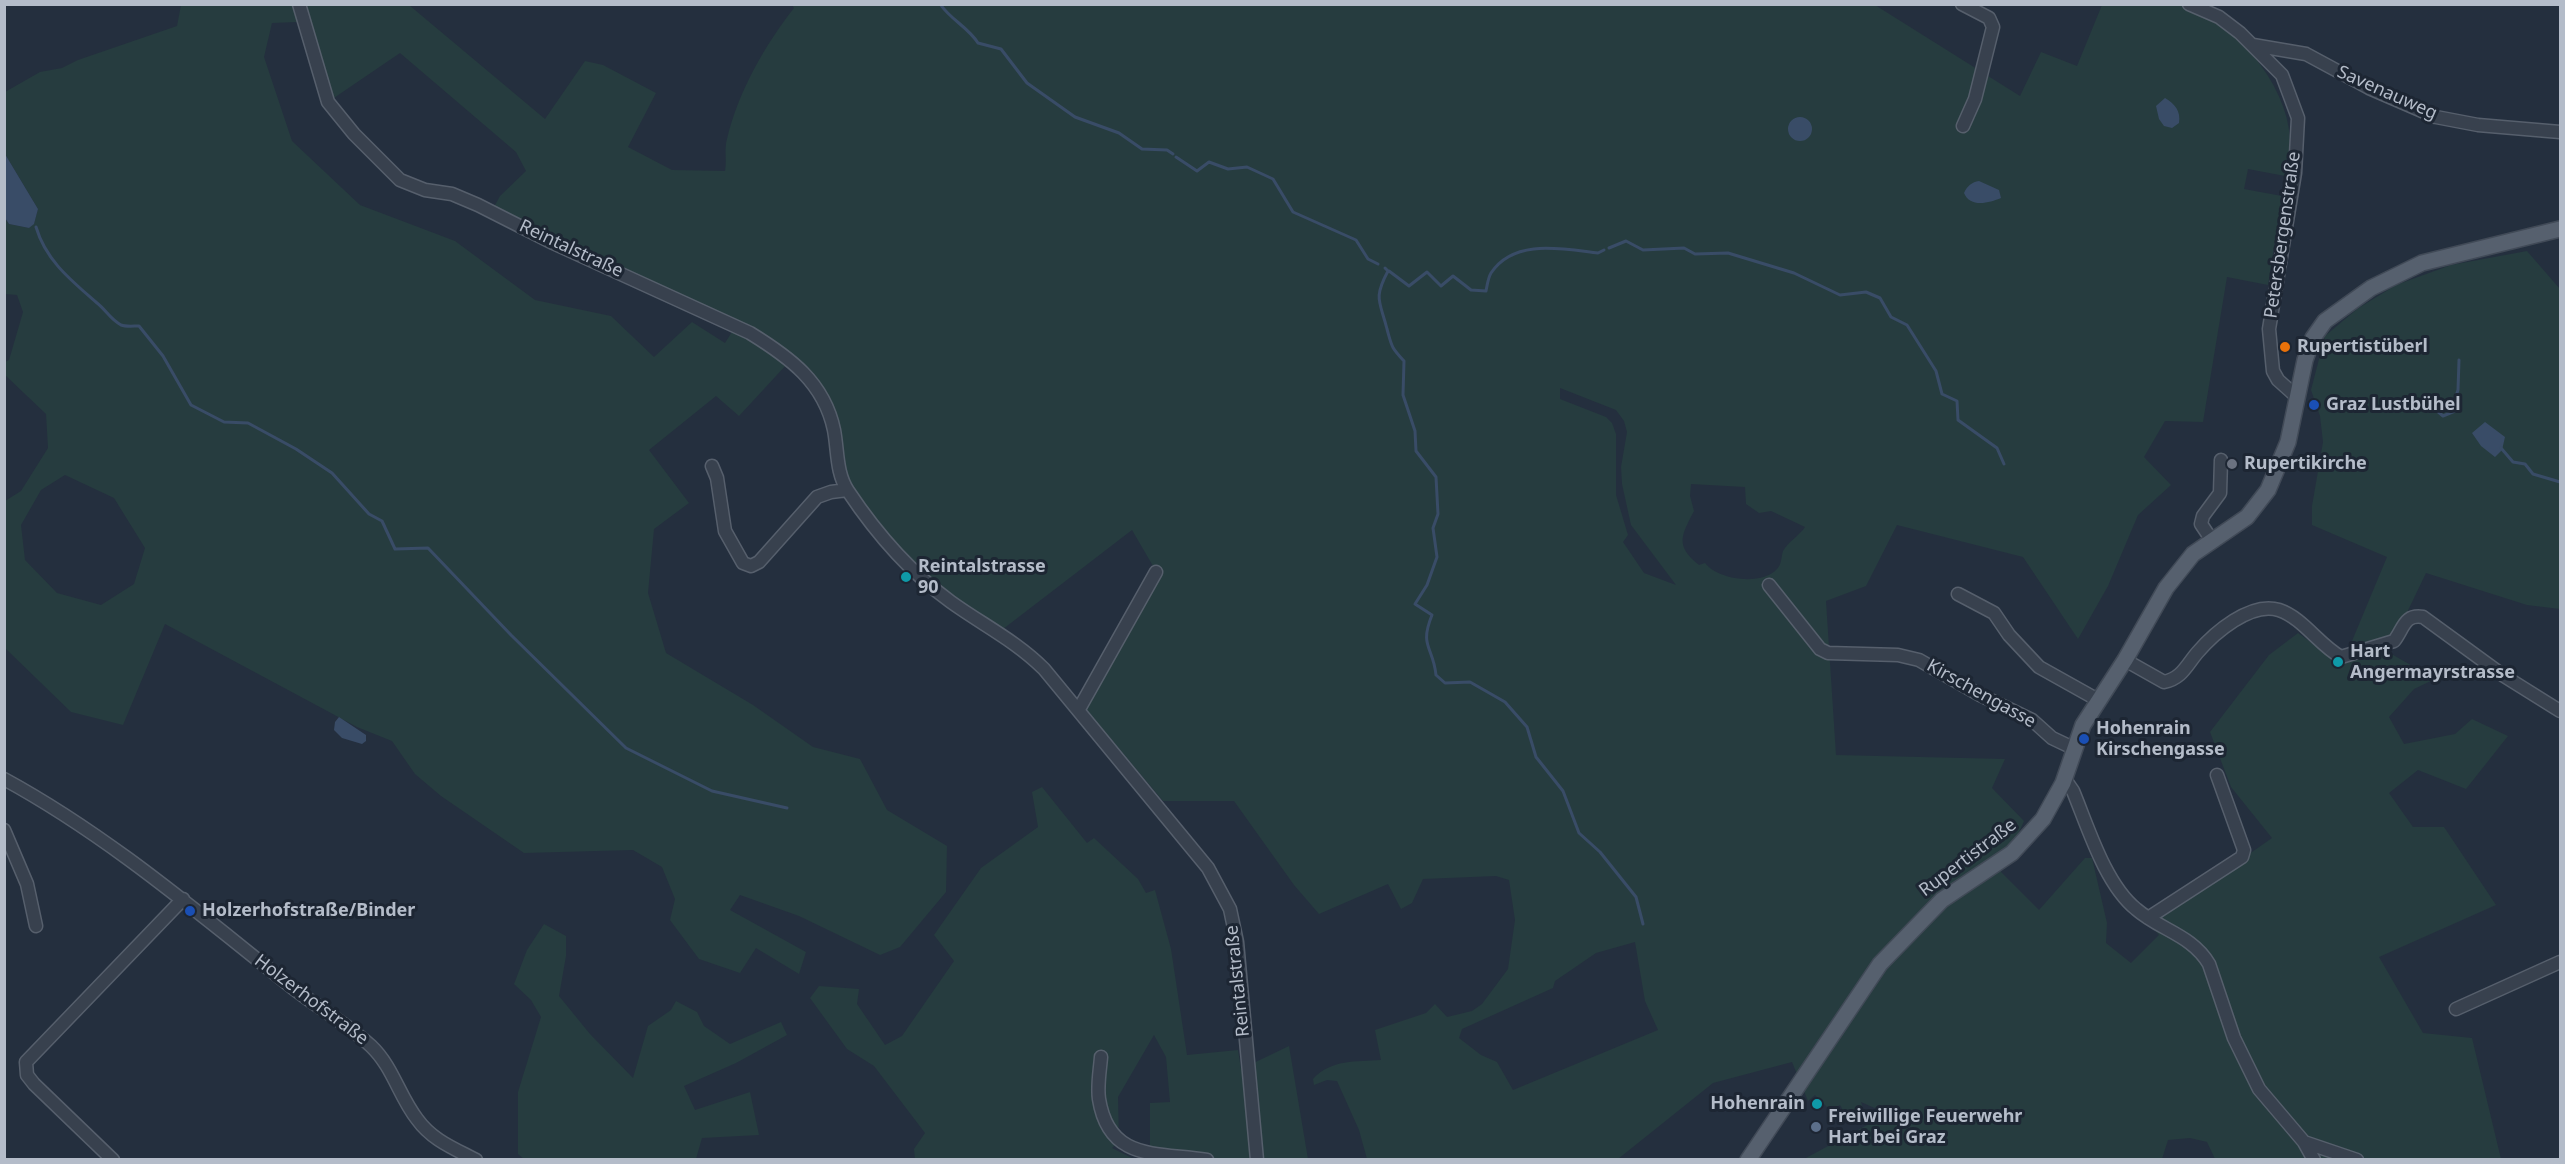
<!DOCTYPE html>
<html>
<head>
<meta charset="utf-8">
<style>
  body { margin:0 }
  #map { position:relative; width:2565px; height:1164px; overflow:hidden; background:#242f3e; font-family:"Noto Sans",sans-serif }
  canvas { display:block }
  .frame { position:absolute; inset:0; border:6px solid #b4bcc9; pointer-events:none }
</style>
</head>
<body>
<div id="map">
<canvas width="2565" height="1164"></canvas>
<div class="frame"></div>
</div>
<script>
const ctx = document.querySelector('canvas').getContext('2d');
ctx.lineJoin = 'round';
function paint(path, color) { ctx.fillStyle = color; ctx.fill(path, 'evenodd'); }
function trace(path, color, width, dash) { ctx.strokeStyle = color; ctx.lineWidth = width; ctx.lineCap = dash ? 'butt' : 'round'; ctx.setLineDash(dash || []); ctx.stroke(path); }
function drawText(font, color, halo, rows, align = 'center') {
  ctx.font = font + ' "Noto Sans",sans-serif'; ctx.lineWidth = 6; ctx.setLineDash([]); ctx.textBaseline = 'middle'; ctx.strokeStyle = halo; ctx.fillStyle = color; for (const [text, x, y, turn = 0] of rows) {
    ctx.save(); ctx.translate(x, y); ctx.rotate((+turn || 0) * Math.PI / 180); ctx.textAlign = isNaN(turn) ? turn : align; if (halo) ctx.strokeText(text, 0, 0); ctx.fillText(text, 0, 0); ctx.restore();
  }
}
paint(new Path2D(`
  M 181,5 L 409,5 L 545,119 L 585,61 L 603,65 L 656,93 L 628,147 L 672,170 L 725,171 C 727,161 724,149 727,139 C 738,92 765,45 794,8 L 792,5 L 1875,5 L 2020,96 L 2041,52 L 2077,66 L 2102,5 C 2125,5 2153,0 2176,5 C 2231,15 2288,84 2290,139 C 2291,151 2286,164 2285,176 L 2248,169 L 2244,189 L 2282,196 L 2268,285 L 2227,277 L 2203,422 L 2165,421 L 2144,457 L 2171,485 L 2138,515 L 2108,586 L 2078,639 L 2023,557 L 1897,525 L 1866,586 L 1826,601 L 1836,755 L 2005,759 L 1992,788 L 2024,821 L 2001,872 L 2039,910 L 2085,858 L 2092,858 L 2107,923 L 2106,943 L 2131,963 L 2159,935 L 2149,924 L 2272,838 L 2231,787 L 2210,732 L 2269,655 L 2298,633 L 2342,665 L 2387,557 L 2312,525 L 2312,506 L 2323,442 L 2320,416 L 2311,390 L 2325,336 L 2357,309 L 2396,285 L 2451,265 L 2527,251 L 2560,289 L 2560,609 L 2527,605 L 2426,573 L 2388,652 L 2435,679 L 2414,689 L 2389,717 L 2404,744 L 2455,734 L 2472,719 L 2508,736 L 2466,789 L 2418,770 L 2389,793 L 2413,827 L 2444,827 L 2496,905 L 2379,957 L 2423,1033 L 2472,1038 L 2501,1159 L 2215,1159 L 2207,1142 L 2190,1138 L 2168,1140 L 2162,1159 L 1804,1159 L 1869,1124 L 1879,1110 L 1861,1102 L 1866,1118 L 1851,1125 L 1840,1105 L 1831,1111 L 1815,1095 L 1808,1101 L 1792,1062 L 1713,1083 L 1618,1159 L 1367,1159 L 1359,1130 L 1337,1081 L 1327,1080 L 1314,1085 L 1313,1079 C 1331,1059 1356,1062 1381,1060 L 1375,1030 L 1426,1013 L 1435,1004 L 1447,1017 L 1472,1011 L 1482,1004 L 1508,969 L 1515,920 L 1509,880 L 1496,876 L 1423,879 L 1412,903 L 1401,909 L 1388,884 L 1319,914 L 1294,885 L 1234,801 L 1163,801 L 1085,708 L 1160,578 L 1132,530 L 994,636 L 955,609 L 848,490 L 822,395 L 788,363 L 739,416 L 716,396 L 649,450 L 689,503 L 654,529 L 648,593 L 666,653 L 753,705 L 813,747 L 860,759 L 887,810 L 947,846 L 946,892 L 900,947 L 880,955 L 799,916 L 740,895 L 730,910 L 806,952 L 799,974 L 756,948 L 740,973 L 699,959 L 670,920 L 675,899 L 662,867 L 633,850 L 524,853 L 441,796 L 415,774 L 392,741 L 357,727 L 165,624 L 123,725 L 71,712 L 5,648 L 5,501 L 21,491 L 48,448 L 46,414 L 5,375 L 5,362 L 9,360 L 23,312 L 17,295 L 5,294 L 4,218 L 9,224 L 29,228 L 34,223 L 38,209 L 5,154 L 5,92 L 40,72 L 62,68 L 78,60 L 177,26 ZM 297,22 L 328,102 L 400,53 L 516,152 L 526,171 L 500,196 L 494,207 L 735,327 L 725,343 L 692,322 L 654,357 L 611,316 L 535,300 L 455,241 L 360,205 L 292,141 L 264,57 L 272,23 ZM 1560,388 L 1616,410 L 1624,421 L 1627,432 L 1621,467 L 1622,484 L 1631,525 L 1676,585 L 1644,573 L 1623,542 L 1628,535 L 1616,495 L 1616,434 L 1612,423 L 1606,417 L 1560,399 ZM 65,475 L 114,498 L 145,548 L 134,584 L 101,605 L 57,593 L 25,560 L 21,525 L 41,490 ZM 1691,484 L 1745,487 L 1746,504 L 1759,513 L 1771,511 L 1805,527 C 1800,535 1788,542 1783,551 C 1781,557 1782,564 1777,569 C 1762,586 1718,580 1705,563 L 1699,565 C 1675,546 1681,536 1694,511 L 1690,496 ZM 1635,942 L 1645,1001 L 1658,1030 L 1513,1090 L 1497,1062 L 1481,1055 L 1459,1038 L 1462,1029 L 1553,988 L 1555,981 L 1596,953 Z
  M 1042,787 L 1087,843 L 1094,838 L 1138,879 L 1146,893 L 1155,890 L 1171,949 L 1187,1055 L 1238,1050 L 1241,1069 L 1289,1046 L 1308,1159 L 915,1159 L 914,1149 L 925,1133 L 874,1066 L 847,1049 L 810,998 L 819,986 L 859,989 L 857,1004 L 885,1045 L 902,1036 L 954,961 L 934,935 L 981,868 L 1038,827 L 1032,792 ZM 1154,1035 L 1166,1057 L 1170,1102 L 1150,1103 L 1150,1159 L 1132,1158 L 1112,1148 L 1119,1141 L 1118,1097 Z
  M 544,924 L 566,936 L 566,956 L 559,996 L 590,1034 L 633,1078 L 648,1026 L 671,1010 L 676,1001 L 697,1012 L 704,1026 L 730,1044 L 781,1022 L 787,1035 L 736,1063 L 684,1086 L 695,1110 L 750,1092 L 759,1135 L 702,1138 L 696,1159 L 525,1160 L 518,1154 L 518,1092 L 541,1017 L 531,1000 L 514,984 L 527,950 Z`), '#263c3f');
paint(new Path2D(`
  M 2165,98 C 2175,104 2181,111 2179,123 L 2172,128 L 2164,126 L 2159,119 L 2156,106 Z
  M1788 129a12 12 0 1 1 24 0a12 12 0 1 1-24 0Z
  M 5,154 L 38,209 L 34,224 L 29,228 L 9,224 L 5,218 Z
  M 1979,181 L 1999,190 L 2001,198 C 1989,203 1970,208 1964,193 C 1967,186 1972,182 1979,181 Z
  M 2485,422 L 2505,437 L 2502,450 L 2495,457 L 2481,446 L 2472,433 Z
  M 339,717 L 366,735 L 366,741 L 362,744 L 342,738 L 334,730 L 335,722 Z`), '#394c67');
trace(new Path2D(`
  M 940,4 C 951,20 968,27 978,43 L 1001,49 L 1027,83 L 1075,117 L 1119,133 L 1142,149 L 1167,150 L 1173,154
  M 1176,157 L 1197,171 L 1209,162 L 1228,169 L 1247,167 L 1273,179 L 1293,212 L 1356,240 L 1368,259 L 1378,264
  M 36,227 C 46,261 72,281 97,303 C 106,310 110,319 121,325 C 126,327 133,326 139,326 L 163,356 L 191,405 L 224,422 L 248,423 L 296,449 L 332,473 L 369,514 L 382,521 L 395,549 L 428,548 L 511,635 L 626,748 L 712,791 L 787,808
  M 1609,248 L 1626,241 L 1643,250 L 1684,248 L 1695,254 L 1728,253 L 1794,273 L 1840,295 L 1866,292 L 1880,298 L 1891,317 L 1907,325 L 1936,371 L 1942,394 L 1957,401 L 1958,420 L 1997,448 L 2004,464
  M 1385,268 L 1388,271 C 1373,299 1380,301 1387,329 C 1392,347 1391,347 1404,361 L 1403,395 L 1415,431 L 1416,451 L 1436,477 L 1438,514 L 1433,528 L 1437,557 L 1427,585 L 1415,604 L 1432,615 C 1419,647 1433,646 1436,675 L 1445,683 L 1470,682 L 1505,702 L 1527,727 L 1536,757 L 1563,791 L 1579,833 L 1600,852 L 1636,897 L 1643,924
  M 1389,271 L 1409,286 L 1427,272 L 1441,286 L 1453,276 L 1471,290 L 1486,291 C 1487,286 1488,278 1491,273 C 1514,238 1563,249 1598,253 L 1604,250
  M 2424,405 L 2429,404 L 2443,416 L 2455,411
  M 2451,412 L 2458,390 L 2459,360
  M 2501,448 L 2513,462 L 2525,464 L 2533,474 L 2560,482`), '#394c67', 3);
const minor = new Path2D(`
  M 299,4 L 328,102 L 354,134 L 400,180 L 425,190 L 452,194 L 478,205 L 553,243 L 750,333 C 789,357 824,382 834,430 C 838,451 836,473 848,491 C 876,533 911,573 951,602 C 983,625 1016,641 1044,669 L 1208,868 L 1230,909 L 1237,942 L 1257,1160
  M 1962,4 L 1989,18 L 1993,27 L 1975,99 L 1963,126
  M 2189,4 L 2219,17 L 2240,33 L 2282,75 L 2298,118 L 2295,173 L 2269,329 L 2273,371 L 2278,380 L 2297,397
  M 2253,45 L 2306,54 L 2369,88 L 2436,117 L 2478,125 L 2560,132
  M 712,466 L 717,478 L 725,531 L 743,563 L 751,566 L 759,562 L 817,497 L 831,492 L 847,490
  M 2211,539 L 2201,524 L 2203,516 L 2220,493 L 2221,460
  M 1769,585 L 1820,649 L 1828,653 L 1898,655 L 1919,660 L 1980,695 L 2032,720 L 2052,738 L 2073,748
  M 1958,594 L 1994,613 L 2009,635 L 2039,667 L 2098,700
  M 2125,660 L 2164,682 C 2182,678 2186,666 2197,653 C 2214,633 2251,601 2279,610 C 2303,618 2319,645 2341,657 L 2394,641 C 2404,628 2404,614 2423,617 L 2504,676 L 2560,711
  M 1079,709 L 1156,572
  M 2064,778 L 2073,791 C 2088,827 2105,884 2136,909 C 2160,930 2192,935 2209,964 L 2234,1038 L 2259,1089 L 2304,1142 L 2357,1160
  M 4,779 C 107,835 197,912 288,984 C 315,1006 345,1022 371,1046 C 393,1067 399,1096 417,1119 C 432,1140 453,1148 476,1160
  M 4,830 L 27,884 L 36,926
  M 2148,918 L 2242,857 L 2244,850 L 2217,775
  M 2456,1009 L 2560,962
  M 1101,1057 C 1100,1070 1097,1086 1099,1099 C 1109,1162 1158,1152 1207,1160
  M 2304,1142 L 2314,1160
  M 113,1160 L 34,1084 L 27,1075 L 26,1062 L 183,899`);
const major = new Path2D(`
  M 1748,1160 L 1880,964 L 1942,900 L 2012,853 L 2043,819 L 2063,783 L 2083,725 L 2125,660 L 2166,588 L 2193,554 L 2247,517 L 2268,490 L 2288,442 L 2305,360 L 2313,338 L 2325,321 L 2371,288 L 2422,263 L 2560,229`);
trace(minor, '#565f6c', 15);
trace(major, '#414a57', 18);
trace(minor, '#38414e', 12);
trace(major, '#56606e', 15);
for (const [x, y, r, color] of [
  [2285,347,6,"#e8710a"],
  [2314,405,6,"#1a4fb4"],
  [2232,464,6,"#6b7280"],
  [906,577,6,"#0f9aa8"],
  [2338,662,6,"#0f9aa8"],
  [2084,739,6,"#1a4fb4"],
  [190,911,6,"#1a4fb4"],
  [1817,1104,6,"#0f9aa8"],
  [1816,1127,6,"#5c6f8a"]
]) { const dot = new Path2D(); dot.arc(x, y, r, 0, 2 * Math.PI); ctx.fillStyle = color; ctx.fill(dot); trace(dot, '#1d2633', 2); }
drawText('18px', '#b4bcc9', '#1d2633', [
  ["Savenauweg",2387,93,24],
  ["Petersbergenstraße",2283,235,-82],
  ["Reintalstraße",571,249,25],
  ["Kirschengasse",1981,694,29],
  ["Rupertistraße",1968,858,-37],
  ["Reintalstraße",1238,981,-96],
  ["Holzerhofstraße",311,1000,37]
]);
drawText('bold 18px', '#b4bcc9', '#1d2633', [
  ["Rupertistüberl",2297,347],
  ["Graz Lustbühel",2326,405],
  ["Rupertikirche",2244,464],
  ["Reintalstrasse",918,567],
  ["90",918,588],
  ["Hart",2350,652],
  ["Angermayrstrasse",2350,673],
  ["Hohenrain",2096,729],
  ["Kirschengasse",2096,750],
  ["Holzerhofstraße/Binder",202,911],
  ["Hohenrain",1805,1104,"right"],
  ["Freiwillige Feuerwehr",1828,1117],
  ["Hart bei Graz",1828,1138]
], 'left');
</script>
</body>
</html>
